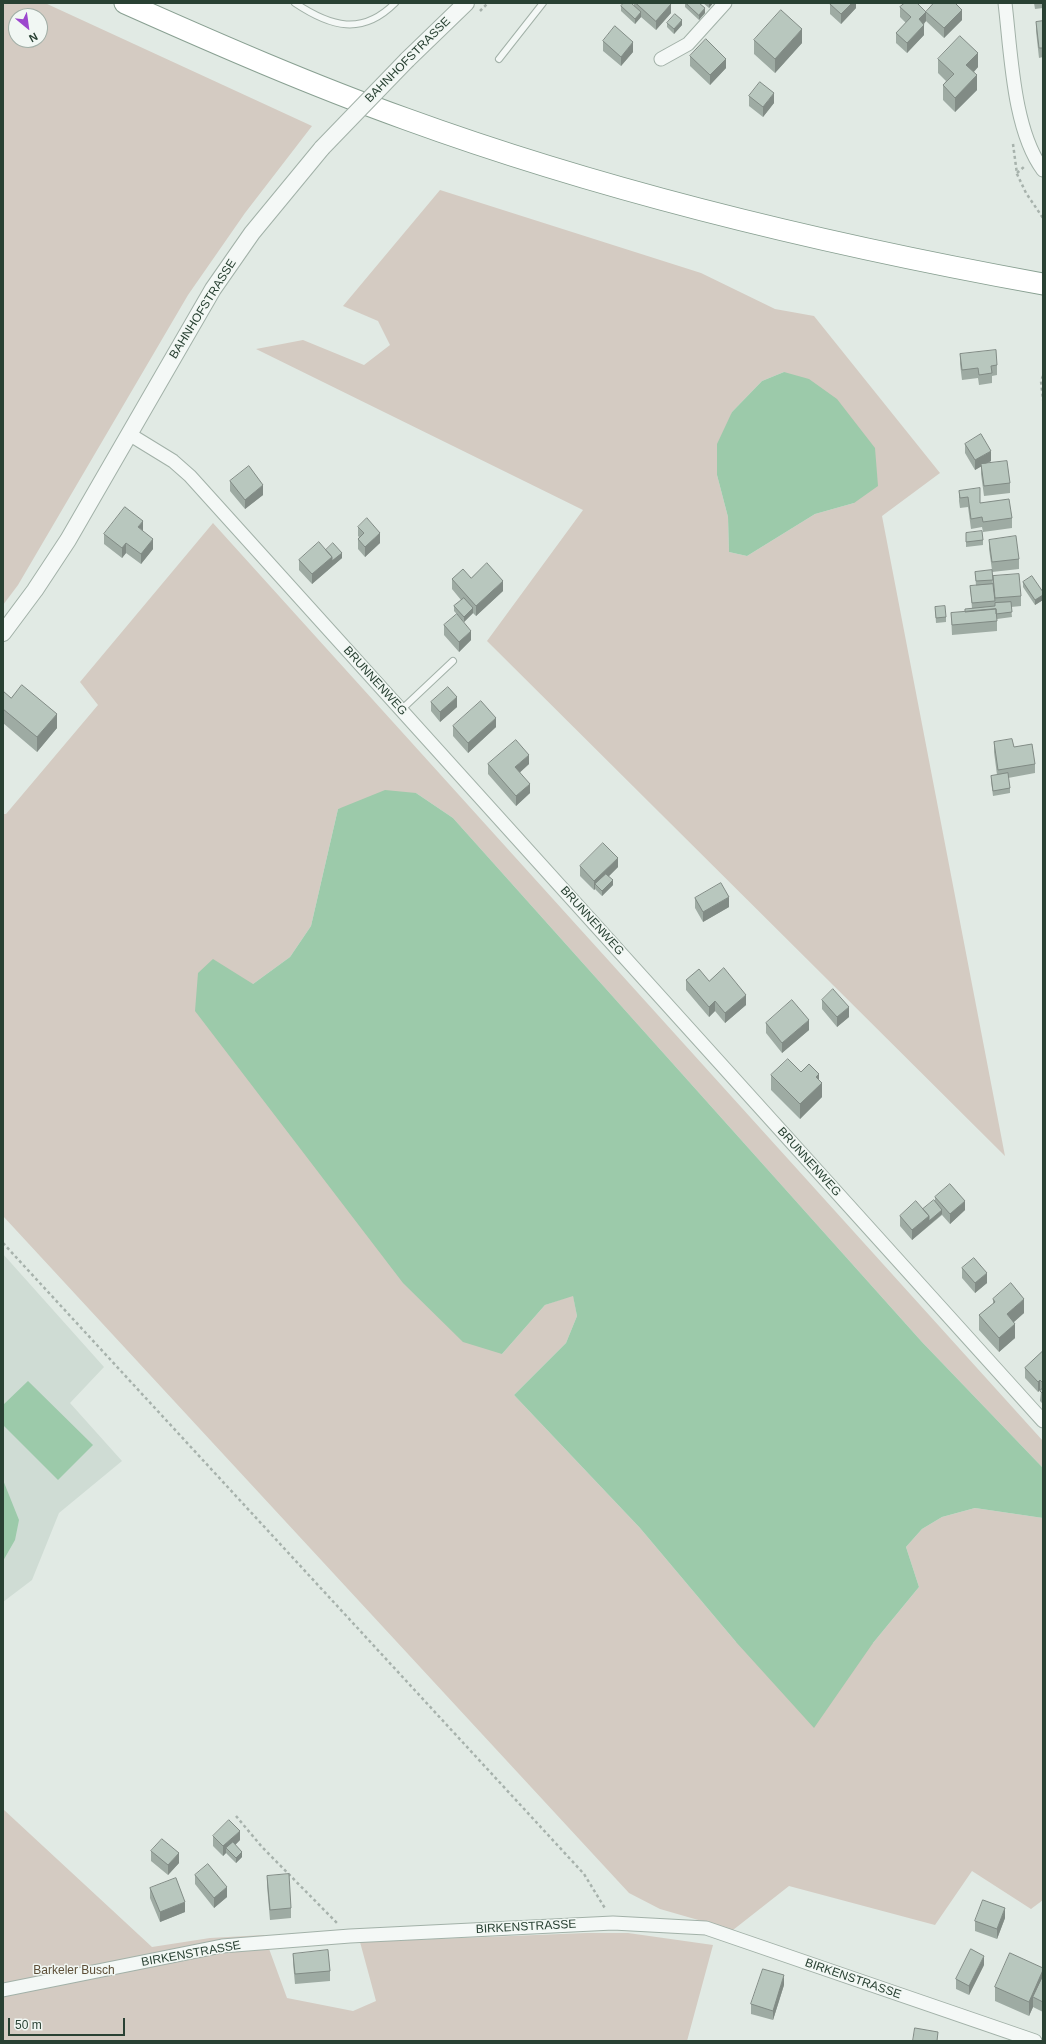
<!DOCTYPE html>
<html>
<head>
<meta charset="utf-8">
<style>
  body { margin:0 }
  #map { position:relative; width:1046px; height:2044px; overflow:hidden; background:#e1eae4; font-family:Helvetica,sans-serif }
  canvas { display:block }
  .frame { position:absolute; inset:0; border:4px solid #294133; pointer-events:none }
  .north { position:absolute; left:8px; top:8px; width:40px; height:40px; box-sizing:border-box; background:#f1f7f3; border:1px solid #a1aea6; border-radius:50%; rotate:151deg; font-size:11px; font-weight:700; line-height:16px; text-align:center; color:#294133 }
  .north::after { content:''; display:block; margin:auto; width:14px; height:18px; background:#9c47ce; clip-path:polygon(50% 0,100% 100%,50% 72%,0 100%) }
  .scale { position:absolute; left:8px; top:2018px; width:117px; height:18px; box-sizing:border-box; border:2px solid #294133; border-top:0; padding-left:5px; font-size:12px; line-height:14px; white-space:nowrap; color:#294133; -webkit-text-stroke:3px #f1f7f3; paint-order:stroke }
</style>
</head>
<body>
<div id="map">
<canvas width="1046" height="2044"></canvas>
<div class="frame"></div>
<div class="north">N</div>
<div class="scale">50 m</div>
</div>
<script>
const ctx = document.querySelector('canvas').getContext('2d');
ctx.lineJoin = 'round';
function paint(path, color) { ctx.fillStyle = color; ctx.fill(path, 'evenodd'); }
function trace(path, color, width, dash) { ctx.strokeStyle = color; ctx.lineWidth = width; ctx.lineCap = dash ? 'butt' : 'round'; ctx.setLineDash(dash || []); ctx.stroke(path); }
function drawText(font, color, halo, rows, align = 'center') {
  ctx.font = font + ' Helvetica,sans-serif'; ctx.lineWidth = 3; ctx.setLineDash([]); ctx.textBaseline = 'middle'; ctx.strokeStyle = halo; ctx.fillStyle = color; for (const [text, x, y, turn = 0] of rows) {
    ctx.save(); ctx.translate(x, y); ctx.rotate((+turn || 0) * Math.PI / 180); ctx.textAlign = isNaN(turn) ? turn : align; if (halo) ctx.strokeText(text, 0, 0); ctx.fillText(text, 0, 0); ctx.restore();
  }
}
paint(new Path2D(`
  M 3,1254 L 104,1367 L 70,1403 L 122,1461 L 59,1513 L 32,1580 L 3,1602 Z`), '#cfdcd4');
paint(new Path2D(`
  M 3,3 L 45,3 L 312,126 L 245,213 L 188,295 L 18,585 L 3,605 ZM 16,16 L 40,16 L 40,40 L 16,40 Z
  M 440,190 L 701,273 L 775,309 L 814,316 L 940,473 L 882,516 L 1005,1156 L 487,641 L 583,510 L 256,349 L 303,340 L 364,365 L 390,345 L 378,321 L 343,306 ZM 784,372 L 854,503 L 815,514 L 747,556 L 729,552 L 728,517 L 717,475 L 732,412 L 762,381 Z
  M 213,523 L 1043,1441 L 1043,1468 L 922,1342 L 453,818 L 416,793 L 338,809 L 311,926 L 290,957 L 253,984 L 502,1354 L 545,1305 L 573,1295 L 577,1316 L 566,1343 L 514,1395 L 640,1528 L 736,1642 L 873,1643 L 919,1587 L 906,1547 L 922,1529 L 942,1517 L 975,1508 L 1043,1518 L 1043,1900 L 1031,1909 L 972,1871 L 935,1925 L 789,1886 L 733,1930 L 660,1909 L 629,1893 L 3,1216 L 3,814 L 6,814 L 98,705 L 80,682 Z
  M 3,1809 L 152,1947 L 210,1938 L 264,1935 L 287,1998 L 353,2011 L 376,2001 L 360,1942 L 586,1933 L 628,1933 L 713,1945 L 687,2041 L 3,2041 Z`), '#d4cbc2');
paint(new Path2D(`
  M 784,372 L 809,379 L 837,399 L 875,448 L 878,486 L 854,503 L 815,514 L 747,556 L 729,552 L 728,517 L 717,475 L 717,444 L 732,412 L 762,381 Z
  M 385,790 L 416,793 L 453,818 L 922,1342 L 1043,1468 L 1043,1518 L 975,1508 L 942,1517 L 922,1529 L 906,1547 L 919,1587 L 873,1643 L 814,1728 L 736,1642 L 640,1528 L 514,1395 L 566,1343 L 577,1316 L 573,1296 L 545,1305 L 502,1354 L 463,1342 L 403,1283 L 195,1011 L 198,973 L 213,959 L 253,984 L 290,957 L 311,926 L 338,809 Z
  M 28,1381 L 93,1445 L 58,1480 L 3,1425 L 3,1405 Z
  M 3,1480 L 19,1520 L 15,1540 L 3,1561 Z`), '#9ccaaa');
const service = new Path2D(`
  M 295,3 C 331,27 362,36 395,3
  M 499,59 L 543,3
  M 401,710 L 453,661`);
const minor = new Path2D(`
  M 1005,3 C 1011,52 1013,130 1043,170
  M 661,59 L 688,44 L 725,3
  M 129,434 L 173,461 L 190,476 L 1043,1421
  M 3,1990 L 222,1946 L 350,1936 L 613,1923 L 706,1928 L 1035,2041`);
const tertiary = new Path2D(`
  M 407,60 L 466,3
  M 3,633 L 35,590 L 68,540 L 213,289 L 252,233 L 322,148`);
const trunk = new Path2D(`
  M 125,3 C 217,44 311,85 406,119 C 612,194 828,245 1043,284`);
trace(service, '#a2b1a8', 8);
trace(minor, '#a2b1a8', 15);
trace(tertiary, '#a2b1a8', 18);
trace(trunk, '#89a092', 23);
trace(new Path2D(`
  M 480,11 L 488,3
  M 1013,144 L 1017,174 L 1026,193 L 1043,218
  M 1017,173 L 1025,166
  M 1043,376 L 1041,381 L 1043,400
  M 3,1243 L 584,1874 L 606,1910
  M 236,1816 L 262,1847 L 337,1923`), '#a7b2ac', 2.5, [3, 3]);
trace(service, '#f4f8f6', 6);
trace(minor, '#f4f8f6', 13);
trace(tertiary, '#f4f8f6', 16);
trace(trunk, '#fff', 21);
const tertiaryBridge = new Path2D(`
  M 322,148 L 407,60`);
trace(tertiaryBridge, '#a2b1a8', 18, []);
trace(tertiaryBridge, '#f4f8f6', 16);
paint(new Path2D(`
  M 634,3 L 671,3 L 671,13 L 656,30 L 641,17 L 635,24 L 621,11 L 621,6 L 634,6 Z
  M 685,3 L 699,3 L 705,13 L 699,20 L 685,7 Z
  M 703,3 L 713,3 L 709,8 Z
  M 856,3 L 856,8 L 841,24 L 830,14 L 830,4 Z
  M 1034,3 L 1043,3 L 1043,8 L 1035,9 Z
  M 900,7 L 926,12 L 962,20 L 944,38 L 926,21 L 924,24 L 924,35 L 907,53 L 896,43 L 896,33 L 906,23 L 900,17 Z
  M 1043,21 L 1043,57 L 1039,58 L 1036,31 L 1036,22 Z
  M 667,23 L 682,25 L 674,34 L 667,27 Z
  M 754,40 L 802,43 L 775,73 L 754,54 Z
  M 603,41 L 633,52 L 621,66 L 603,51 Z
  M 690,56 L 726,68 L 710,85 L 690,66 Z
  M 938,59 L 978,67 L 974,72 L 977,90 L 955,112 L 943,100 L 943,85 L 946,81 L 938,73 Z
  M 749,96 L 774,103 L 763,117 L 749,106 Z
  M 960,354 L 997,365 L 997,375 L 992,376 L 992,383 L 979,385 L 978,378 L 962,380 L 960,364 Z
  M 965,444 L 991,461 L 985,464 L 1010,483 L 1010,493 L 984,496 L 981,474 L 981,466 L 975,470 L 965,453 Z
  M 230,481 L 263,495 L 245,509 L 230,491 Z
  M 959,491 L 980,503 L 1012,518 L 1012,528 L 983,532 L 982,527 L 971,529 L 968,507 L 960,508 L 959,501 Z
  M 358,527 L 380,543 L 365,557 L 358,549 L 358,539 L 359,537 L 358,536 Z
  M 143,531 L 153,549 L 141,564 L 126,553 L 122,558 L 104,544 L 104,534 Z
  M 966,533 L 983,540 L 983,545 L 966,547 Z
  M 989,540 L 1019,559 L 1019,569 L 992,572 L 993,584 L 993,576 L 1021,596 L 1021,606 L 1011,607 L 1012,617 L 997,619 L 997,631 L 952,635 L 951,613 L 965,612 L 972,608 L 970,586 L 976,586 L 975,572 L 992,570 L 989,549 Z
  M 326,550 L 342,558 L 312,584 L 299,570 L 299,560 Z
  M 471,578 L 503,591 L 476,616 L 473,613 L 464,622 L 454,611 L 454,606 L 461,600 L 452,589 L 452,579 Z
  M 1023,582 L 1043,592 L 1043,600 L 1035,605 L 1023,587 Z
  M 935,607 L 946,617 L 946,622 L 936,623 Z
  M 444,625 L 471,640 L 459,652 L 444,635 Z
  M 3,691 L 11,698 L 57,728 L 37,752 L 3,723 Z
  M 431,702 L 457,707 L 440,722 L 431,711 Z
  M 453,726 L 496,727 L 468,753 L 453,736 Z
  M 994,742 L 1014,747 L 1035,764 L 1035,773 L 1008,778 L 1010,788 L 1010,793 L 993,796 L 991,781 L 991,776 L 997,775 L 994,752 Z
  M 488,764 L 529,764 L 520,772 L 530,793 L 516,806 L 488,774 Z
  M 580,866 L 618,867 L 609,876 L 613,885 L 602,896 L 595,889 L 594,890 L 580,876 Z
  M 695,898 L 729,907 L 703,922 L 695,908 Z
  M 686,980 L 709,981 L 746,1005 L 725,1023 L 715,1011 L 709,1017 L 686,990 Z
  M 822,1000 L 849,1017 L 837,1027 L 822,1009 Z
  M 766,1023 L 809,1030 L 782,1053 L 766,1033 Z
  M 801,1072 L 819,1080 L 822,1097 L 800,1119 L 771,1090 L 771,1075 Z
  M 935,1197 L 965,1210 L 950,1224 L 942,1215 L 912,1240 L 900,1226 L 900,1216 L 923,1209 L 935,1202 Z
  M 962,1268 L 987,1283 L 975,1293 L 962,1278 Z
  M 993,1299 L 1024,1313 L 1014,1322 L 1015,1338 L 999,1352 L 979,1330 L 979,1315 L 993,1304 Z
  M 1043,1351 L 1043,1404 L 1040,1401 L 1041,1391 L 1040,1390 L 1038,1392 L 1025,1378 L 1025,1368 Z
  M 213,1836 L 240,1840 L 235,1845 L 242,1857 L 236,1863 L 226,1853 L 223,1856 L 213,1846 Z
  M 151,1851 L 179,1863 L 168,1875 L 151,1861 Z
  M 195,1875 L 227,1897 L 214,1908 L 195,1884 Z
  M 267,1876 L 291,1908 L 291,1918 L 270,1920 L 267,1886 Z
  M 150,1888 L 185,1912 L 160,1922 L 150,1898 Z
  M 1005,1918 L 997,1939 L 975,1931 L 975,1921 Z
  M 293,1954 L 330,1971 L 330,1981 L 295,1984 L 293,1963 Z
  M 984,1965 L 969,1995 L 956,1989 L 956,1979 Z
  M 1043,1968 L 1043,2012 L 1033,2007 L 1029,2016 L 995,2001 L 995,1987 Z
  M 784,1985 L 773,2020 L 751,2014 L 751,2004 Z`), '#9eaba3');
paint(new Path2D(`
  M 709,3 L 713,3 L 709,8 Z
  M 852,3 L 856,3 L 856,8 L 841,24 L 841,14 Z
  M 671,4 L 671,13 L 656,30 L 656,21 Z
  M 705,8 L 705,13 L 699,20 L 699,15 Z
  M 962,10 L 962,20 L 944,38 L 944,28 Z
  M 641,12 L 641,17 L 635,24 L 635,19 Z
  M 926,12 L 926,21 L 919,29 L 919,19 Z
  M 682,20 L 682,25 L 674,34 L 674,29 Z
  M 924,25 L 924,35 L 907,53 L 907,43 Z
  M 802,29 L 802,43 L 775,73 L 775,59 Z
  M 633,42 L 633,52 L 621,66 L 621,57 Z
  M 978,53 L 978,67 L 966,80 L 966,65 Z
  M 726,59 L 726,68 L 710,85 L 710,75 Z
  M 977,75 L 977,90 L 955,112 L 955,98 Z
  M 774,93 L 774,103 L 763,117 L 763,107 Z
  M 991,451 L 991,461 L 975,470 L 975,460 Z
  M 263,485 L 263,495 L 245,509 L 245,500 Z
  M 143,521 L 143,531 L 138,527 Z
  M 380,533 L 380,543 L 365,557 L 365,547 Z
  M 153,539 L 153,549 L 141,564 L 141,554 Z
  M 126,543 L 126,553 L 122,558 L 122,548 Z
  M 342,553 L 342,558 L 312,584 L 312,574 L 332,557 Z
  M 503,581 L 503,591 L 476,616 L 476,606 Z
  M 1043,595 L 1043,600 L 1035,605 L 1035,600 Z
  M 473,608 L 473,613 L 464,622 L 464,617 Z
  M 471,631 L 471,640 L 459,652 L 459,642 Z
  M 457,697 L 457,707 L 440,722 L 440,712 Z
  M 57,714 L 57,728 L 37,752 L 37,737 Z
  M 496,718 L 496,727 L 468,753 L 468,743 Z
  M 529,755 L 529,764 L 515,777 L 515,767 Z
  M 530,784 L 530,793 L 516,806 L 516,796 Z
  M 618,858 L 618,867 L 598,887 L 595,884 L 595,889 L 594,890 L 594,881 Z
  M 613,880 L 613,885 L 602,896 L 602,891 Z
  M 729,897 L 729,907 L 703,922 L 703,912 Z
  M 746,995 L 746,1005 L 725,1023 L 725,1013 Z
  M 715,1001 L 715,1011 L 709,1017 L 709,1007 Z
  M 849,1007 L 849,1017 L 837,1027 L 837,1017 Z
  M 809,1020 L 809,1030 L 782,1053 L 782,1043 Z
  M 819,1074 L 819,1085 L 822,1083 L 822,1097 L 800,1119 L 800,1104 L 816,1077 Z
  M 965,1201 L 965,1210 L 950,1224 L 950,1214 Z
  M 942,1210 L 942,1214 L 912,1240 L 912,1230 L 929,1216 Z
  M 987,1273 L 987,1283 L 975,1293 L 975,1283 Z
  M 1024,1299 L 1024,1313 L 1007,1328 L 1007,1314 Z
  M 1015,1324 L 1015,1338 L 999,1352 L 999,1338 Z
  M 1040,1380 L 1040,1390 L 1038,1392 L 1038,1382 Z
  M 240,1831 L 240,1840 L 229,1851 L 226,1848 L 226,1853 L 223,1856 L 223,1846 Z
  M 242,1852 L 242,1857 L 236,1863 L 236,1858 Z
  M 179,1853 L 179,1863 L 168,1875 L 168,1865 Z
  M 227,1887 L 227,1897 L 214,1908 L 214,1898 Z
  M 185,1902 L 185,1912 L 160,1922 L 160,1912 Z
  M 1005,1908 L 1005,1918 L 997,1939 L 997,1929 Z
  M 984,1956 L 984,1965 L 969,1995 L 969,1986 Z
  M 1043,1970 L 1043,1985 L 1033,1997 L 1033,2007 L 1029,2016 L 1029,2002 Z
  M 784,1975 L 784,1985 L 773,2020 L 773,2011 Z`), '#818b85');
const building = new Path2D(`
  M 624,3 L 631,3 L 641,12 L 635,19 L 621,6 Z
  M 636,3 L 671,3 L 671,4 L 656,21 Z
  M 686,3 L 699,3 L 705,8 L 699,15 Z
  M 831,3 L 852,3 L 841,14 L 830,4 Z
  M 905,3 L 917,3 L 926,12 L 919,19 L 924,25 L 907,43 L 896,33 L 911,17 L 900,7 Z
  M 934,3 L 955,3 L 962,10 L 944,28 L 926,12 Z
  M 781,10 L 802,29 L 775,59 L 754,40 Z
  M 675,14 L 682,20 L 674,29 L 667,23 Z
  M 1043,21 L 1043,48 L 1039,48 L 1036,22 Z
  M 615,26 L 633,42 L 621,57 L 603,41 Z
  M 960,36 L 978,53 L 966,65 L 977,75 L 955,98 L 943,85 L 954,74 L 938,59 Z
  M 706,39 L 726,59 L 710,75 L 690,56 Z
  M 760,82 L 774,93 L 763,107 L 749,96 Z
  M 996,350 L 997,365 L 991,366 L 992,373 L 979,375 L 978,368 L 962,370 L 960,354 Z
  M 981,434 L 991,451 L 975,460 L 965,444 Z
  M 1007,461 L 1010,483 L 984,486 L 981,464 Z
  M 249,466 L 263,485 L 245,500 L 230,481 Z
  M 980,488 L 980,503 L 1009,499 L 1012,518 L 983,522 L 982,517 L 971,519 L 968,497 L 960,498 L 959,491 Z
  M 125,507 L 143,521 L 138,527 L 153,539 L 141,554 L 126,543 L 122,548 L 104,534 Z
  M 367,518 L 380,533 L 365,547 L 358,539 L 364,533 L 358,527 Z
  M 982,531 L 983,540 L 966,542 L 966,533 Z
  M 1016,536 L 1019,559 L 992,562 L 989,540 Z
  M 319,542 L 332,557 L 312,574 L 299,560 Z
  M 333,543 L 342,553 L 332,561 L 332,557 L 326,550 Z
  M 487,563 L 503,581 L 476,606 L 452,579 L 463,569 L 471,578 Z
  M 992,570 L 993,580 L 976,581 L 975,572 Z
  M 1019,574 L 1021,596 L 995,598 L 993,576 Z
  M 1032,576 L 1043,592 L 1043,595 L 1035,600 L 1023,582 Z
  M 993,584 L 995,601 L 972,603 L 970,586 Z
  M 464,598 L 473,608 L 464,617 L 454,606 Z
  M 1011,602 L 1012,612 L 996,614 L 996,609 L 965,612 L 965,609 L 995,606 L 995,603 Z
  M 945,606 L 946,617 L 936,618 L 935,607 Z
  M 996,609 L 997,621 L 952,625 L 951,613 Z
  M 457,614 L 471,631 L 459,642 L 444,625 Z
  M 22,685 L 57,714 L 37,737 L 3,709 L 3,691 L 11,698 Z
  M 448,687 L 457,697 L 440,712 L 431,702 Z
  M 481,701 L 496,718 L 468,743 L 453,726 Z
  M 1012,739 L 1014,747 L 1032,744 L 1035,764 L 998,770 L 994,742 Z
  M 516,740 L 529,755 L 515,767 L 530,784 L 516,796 L 488,764 Z
  M 1008,773 L 1010,788 L 993,791 L 991,776 Z
  M 603,843 L 618,858 L 594,881 L 580,866 Z
  M 606,874 L 613,880 L 602,891 L 595,884 Z
  M 721,883 L 729,897 L 703,912 L 695,898 Z
  M 724,968 L 746,995 L 725,1013 L 715,1001 L 709,1007 L 686,980 L 699,969 L 709,981 Z
  M 833,989 L 849,1007 L 837,1017 L 822,1000 Z
  M 792,1000 L 809,1020 L 782,1043 L 766,1023 Z
  M 788,1059 L 801,1072 L 809,1064 L 819,1074 L 816,1077 L 822,1083 L 800,1104 L 771,1075 Z
  M 950,1184 L 965,1201 L 950,1214 L 935,1197 Z
  M 934,1200 L 942,1210 L 929,1221 L 929,1216 L 923,1209 Z
  M 916,1201 L 929,1216 L 912,1230 L 900,1216 Z
  M 974,1258 L 987,1273 L 975,1283 L 962,1268 Z
  M 1011,1283 L 1024,1299 L 1007,1314 L 1015,1324 L 999,1338 L 979,1315 L 995,1302 L 993,1299 Z
  M 1043,1351 L 1043,1383 L 1040,1380 L 1038,1382 L 1025,1368 Z
  M 1043,1388 L 1043,1394 L 1040,1391 Z
  M 229,1820 L 240,1831 L 223,1846 L 213,1836 Z
  M 162,1839 L 179,1853 L 168,1865 L 151,1851 Z
  M 233,1842 L 242,1852 L 236,1858 L 226,1848 Z
  M 208,1864 L 227,1887 L 214,1898 L 195,1875 Z
  M 289,1874 L 291,1908 L 270,1910 L 267,1876 Z
  M 176,1878 L 185,1902 L 160,1912 L 150,1888 Z
  M 983,1900 L 1005,1908 L 997,1929 L 975,1921 Z
  M 971,1949 L 984,1956 L 969,1986 L 956,1979 Z
  M 328,1950 L 330,1971 L 295,1974 L 293,1954 Z
  M 1010,1953 L 1043,1968 L 1043,1970 L 1029,2002 L 995,1987 Z
  M 763,1969 L 784,1975 L 773,2011 L 751,2004 Z
  M 1042,1978 L 1043,1979 L 1043,2002 L 1033,1997 Z
  M 915,2028 L 938,2032 L 937,2041 L 913,2041 Z`);
paint(building, '#b8c7be');
trace(building, '#818b85', 1);
drawText('12px', '#294133', '#f1f7f3', [
  ["BAHNHOFSTRASSE",408,60,-45],
  ["BAHNHOFSTRASSE",203,309,-58],
  ["BRUNNENWEG",375,681,48],
  ["BRUNNENWEG",592,921,48],
  ["BRUNNENWEG",809,1162,48],
  ["BIRKENSTRASSE",526,1927,-3],
  ["BIRKENSTRASSE",191,1954,-10],
  ["BIRKENSTRASSE",853,1979,19]
]);
drawText('12px', '#5d4e37', '#f1f7f3', [
  ["Barkeler Busch",74,1971]
]);
</script>
</body>
</html>
